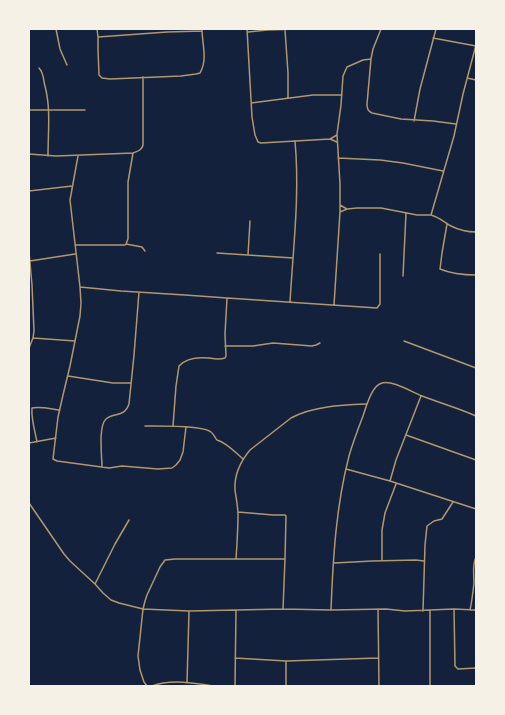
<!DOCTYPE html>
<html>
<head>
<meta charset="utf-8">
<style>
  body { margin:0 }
  #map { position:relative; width:505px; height:715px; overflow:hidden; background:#14213d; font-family:"Space Grotesk",sans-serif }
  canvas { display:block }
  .frame { position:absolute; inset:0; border:30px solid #f6f1e7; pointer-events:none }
</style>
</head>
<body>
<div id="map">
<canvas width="505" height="715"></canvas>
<div class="frame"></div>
</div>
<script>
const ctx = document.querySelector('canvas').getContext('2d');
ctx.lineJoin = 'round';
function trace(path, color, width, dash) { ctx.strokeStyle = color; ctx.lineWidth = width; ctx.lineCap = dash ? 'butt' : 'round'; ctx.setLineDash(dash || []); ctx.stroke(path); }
trace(new Path2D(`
  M 56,29 L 60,49 L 67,65
  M 97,29 L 98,37 L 98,50 L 99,75 L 102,78 L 110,79 L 181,76 L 196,74 L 200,73 C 208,59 202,44 202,29
  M 247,29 L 252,117 L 255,135 L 258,142 L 261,143 L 330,139 L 337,142
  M 285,30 L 288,73 L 288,98
  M 248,32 L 267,30 L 297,29
  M 98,37 L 167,32 L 202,31
  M 433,38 L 476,46
  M 371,59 L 367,104 C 367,109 368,111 372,113 L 401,119 L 433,121 L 456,124
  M 39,68 C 44,73 43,79 45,86 C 51,109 48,132 48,156
  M 467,78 L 476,80
  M 251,103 L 313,95 L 342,95
  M 29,110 L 85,110
  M 414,121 L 420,89 L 436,29
  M 330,139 L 337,135
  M 29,154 L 56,156 L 133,153 C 138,151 142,150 143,145 L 143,77
  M 78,156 L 70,200 L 80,287 L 81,303 L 80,316 L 70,366 L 63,395 L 58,417 L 53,459 L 57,461 L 109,468 L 122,466 L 158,469 L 172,468 L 176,465 L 180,460 L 183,452 L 186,427
  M 338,158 L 380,160 L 403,163 L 443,171
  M 29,191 L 72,186
  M 340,205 L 347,209 L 357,208 L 381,208 L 417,215 L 431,215 L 454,136 L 463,94 L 476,45
  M 340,212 L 347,209
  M 431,215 C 439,217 445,223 451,226 C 459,230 467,232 476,232
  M 447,224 L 442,253 L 440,269 C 452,274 464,275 476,275
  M 126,244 L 128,239 L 128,182 L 133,153
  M 76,245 L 125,245 L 126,244 L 142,247 L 145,251
  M 29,252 L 32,285 L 34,331 L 33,338 L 29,348
  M 217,253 L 293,258
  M 248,255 L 250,221
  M 30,261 L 75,254
  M 403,276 L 406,213
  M 80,287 L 121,291 L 185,295 L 227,298 L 377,308 L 380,304 L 380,254
  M 290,302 C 293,249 300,195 295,141
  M 334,305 L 340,212 L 340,184 L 337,134 L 341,105 L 343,76 L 347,67 L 363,60 L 371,59 L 373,49 L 381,29
  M 33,338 L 75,341
  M 404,341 L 476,368
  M 225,346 L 253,346 L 273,343 L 312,346 L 316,345 L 320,343
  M 68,376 L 113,383 L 131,383
  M 145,426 C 158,426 203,425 211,432 C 214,434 215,438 217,440 C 227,443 235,452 243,459
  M 173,426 L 176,386 L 179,366 C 186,358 199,357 209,358 C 215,359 219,360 225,358 L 226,356 L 225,334 L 227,298
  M 406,435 L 476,460
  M 37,442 C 35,431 31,419 32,408 C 40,406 51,409 60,410
  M 29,443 L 56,438
  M 102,467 C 102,457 98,426 106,419 C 115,412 124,418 129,404 L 134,355 L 139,292
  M 346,469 L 390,481 L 476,509
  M 390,481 L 396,460 L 421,396
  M 29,503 L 64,554 L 70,561 L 95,584 L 103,593 L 111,600 L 119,603 L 143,609 L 189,611 L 283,609 L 331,610 L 386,609 L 405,611 L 454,609 L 476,610
  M 238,512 L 273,515 L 285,515 L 286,516 L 285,559 L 283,609
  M 236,559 C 237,544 238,530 238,515 C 238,506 236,498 235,490 C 234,474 240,462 250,450 L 291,418 C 313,406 343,405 367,404
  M 382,561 L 382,530 L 385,513 L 396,484
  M 334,563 L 372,561 L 416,560 L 424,561
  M 95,584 L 115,544 L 129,520
  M 378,609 L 379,686
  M 454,609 L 455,666 L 458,669 L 476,668
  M 331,610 C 333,558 336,506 349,456 C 353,442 358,429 363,416 C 366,407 372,385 382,383 C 392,380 412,392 422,396 C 440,403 458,408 476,416
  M 470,610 C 472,601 473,592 474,583 C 474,574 472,565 476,557
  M 423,611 L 425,545 L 427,526 L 434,521 L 442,519 L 453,502
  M 235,658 L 286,661 L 378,658
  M 286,662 L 286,686
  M 187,683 L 189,611
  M 147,686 L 144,682 L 140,670 L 138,656 L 143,609 L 145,601 L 147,595 L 160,567 L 165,560 L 175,559 L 285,559
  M 152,686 C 170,679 195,683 213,686
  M 235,686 L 236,610
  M 430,686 L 430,611`), '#b1986c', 1.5);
</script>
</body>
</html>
